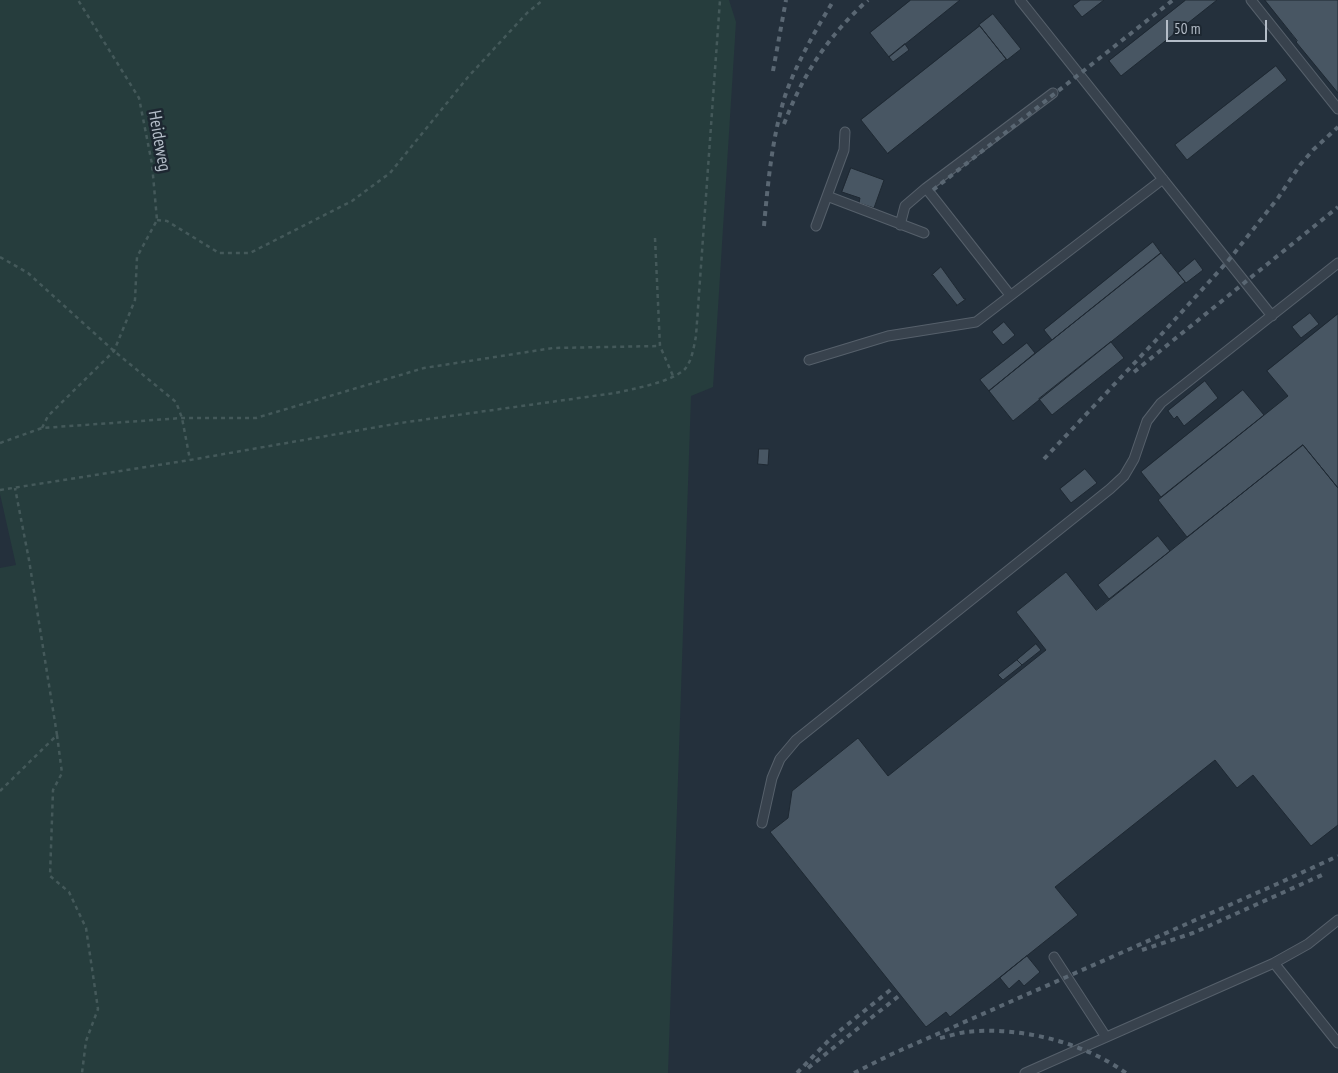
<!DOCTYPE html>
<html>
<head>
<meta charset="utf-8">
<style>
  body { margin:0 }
  #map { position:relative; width:1338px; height:1073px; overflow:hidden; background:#24303c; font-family:"PT Sans Narrow",sans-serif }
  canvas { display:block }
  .scale { position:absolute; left:1166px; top:20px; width:101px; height:22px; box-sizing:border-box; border:2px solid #b4bdc8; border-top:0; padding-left:6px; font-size:15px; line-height:18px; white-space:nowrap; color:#b4bdc8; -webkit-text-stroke:4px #1d2731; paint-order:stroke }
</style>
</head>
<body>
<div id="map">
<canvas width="1338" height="1073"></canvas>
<div class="scale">50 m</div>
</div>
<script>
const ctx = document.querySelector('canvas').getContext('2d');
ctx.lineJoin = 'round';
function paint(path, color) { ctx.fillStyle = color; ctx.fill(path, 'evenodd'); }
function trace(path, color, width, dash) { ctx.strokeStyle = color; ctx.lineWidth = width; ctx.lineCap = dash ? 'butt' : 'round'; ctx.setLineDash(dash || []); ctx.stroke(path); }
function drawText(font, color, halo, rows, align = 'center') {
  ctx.font = font + ' "PT Sans Narrow",sans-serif'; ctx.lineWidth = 5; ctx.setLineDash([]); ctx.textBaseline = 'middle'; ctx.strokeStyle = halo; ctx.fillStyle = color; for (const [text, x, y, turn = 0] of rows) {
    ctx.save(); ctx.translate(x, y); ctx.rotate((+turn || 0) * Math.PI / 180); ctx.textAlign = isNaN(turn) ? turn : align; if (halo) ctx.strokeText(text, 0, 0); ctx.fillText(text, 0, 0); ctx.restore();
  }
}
paint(new Path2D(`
  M 0,0 L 729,0 L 736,22 L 713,387 L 691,396 L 668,1073 L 0,1073 L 0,568 L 16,565 L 0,494 Z`), '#263d3d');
const building = new Path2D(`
  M 911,0 L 960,0 L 889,57 L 870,33 Z
  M 1081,0 L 1104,0 L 1082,17 L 1073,6 Z
  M 1186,0 L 1217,0 L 1121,76 L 1109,61 Z
  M 1265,0 L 1338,0 L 1338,93 L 1296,42 L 1297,41 Z
  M 993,14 L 1021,49 L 1007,60 L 979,25 Z
  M 980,26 L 1006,59 L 888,153 L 888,154 L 861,120 Z
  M 905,44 L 909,50 L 893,62 L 889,57 Z
  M 1276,66 L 1287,80 L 1187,160 L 1175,145 Z
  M 851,168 L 884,180 L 874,208 L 859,203 L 860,198 L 842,192 Z
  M 1153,242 L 1161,253 L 1052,340 L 1044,330 Z
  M 1161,253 L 1185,282 L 1013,421 L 989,391 Z
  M 1195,259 L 1203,270 L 1186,283 L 1178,273 Z
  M 941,267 L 964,299 L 966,299 L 956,306 L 957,305 L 933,275 L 932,275 Z
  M 1310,313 L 1319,324 L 1301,338 L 1292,327 Z
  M 1338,314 L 1338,488 L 1303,445 L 1187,537 L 1158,500 L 1288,396 L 1267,371 Z
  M 1004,322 L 1015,335 L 1003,345 L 992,332 Z
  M 1111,342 L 1124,358 L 1052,415 L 1039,399 Z
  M 1027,343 L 1035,353 L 989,391 L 980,380 Z
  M 1205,381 L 1218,398 L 1184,426 L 1177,416 L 1174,419 L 1168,411 Z
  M 1243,390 L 1264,415 L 1161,497 L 1141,472 Z
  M 1303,445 L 1338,488 L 1338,825 L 1311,846 L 1253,775 L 1237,788 L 1215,760 L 1055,887 L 1078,915 L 950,1017 L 946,1012 L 926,1027 L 770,832 L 788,818 L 792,791 L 858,738 L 888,776 L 1046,650 L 1016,612 L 1066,572 L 1096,610 Z
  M 759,449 L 769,449 L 768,465 L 758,464 Z
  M 1085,469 L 1097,483 L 1071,503 L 1060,489 Z
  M 1158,536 L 1170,551 L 1109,599 L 1098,585 Z
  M 1036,644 L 1041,650 L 1022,665 L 1017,660 Z
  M 1017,660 L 1022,665 L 1003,680 L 998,675 Z
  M 1027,956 L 1040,972 L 1024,986 L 1019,980 L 1009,989 L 1000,978 Z`);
paint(building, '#485663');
trace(building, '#1f2933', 1);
const lane = new Path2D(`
  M 1020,0 L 1272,316
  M 1251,0 L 1338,109
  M 926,188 L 1010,295
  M 827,196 L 924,233
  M 900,225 L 905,206 L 926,188 L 1053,93
  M 816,226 L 844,150 L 845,132
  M 809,360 L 888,336 L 976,322 L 1163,179
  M 762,823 L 772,778 L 780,759 L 796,740 L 1110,489 L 1124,476 L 1134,459 L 1147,421 L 1161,403 L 1338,263
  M 1338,920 L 1308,944 L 1274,963 L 1338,1043
  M 1054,957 L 1106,1037
  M 1025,1073 L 1274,963`);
trace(lane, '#56606b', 11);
trace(new Path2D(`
  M 157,220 L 167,221 L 219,253 L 250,253 L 352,201 L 390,173 L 468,77 L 527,13 L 543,0
  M 655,238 L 660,346 L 673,376
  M 0,257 L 28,273 L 114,351 L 176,402 L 182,418 L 190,460
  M 42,428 L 48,416 L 114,351 L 135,300 L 137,257 L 157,220 L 152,164 L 139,98 L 78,0
  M 0,443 L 42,428 L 182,418 L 256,418 L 424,368 L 553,348 L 660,346
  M 0,490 L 190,460 L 400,423 L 615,393 C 633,389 672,382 685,369 C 692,361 694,346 696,336 L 720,0
  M 57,735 L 62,773 L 53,790 L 50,876 L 69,892 L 86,928 L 98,1009 L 86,1041 L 82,1073
  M 0,791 L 57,735 L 29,560 L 15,488`), '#44595a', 2.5, [4, 4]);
trace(lane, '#38424d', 9);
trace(new Path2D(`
  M 773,71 L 786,0
  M 784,124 C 803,74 828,36 868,0
  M 933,190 L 1173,0
  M 764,226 C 768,182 772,138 785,96 C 796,64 816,29 834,0
  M 1134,372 L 1338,207
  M 1044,459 L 1159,337 L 1228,261 L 1278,198 L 1300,165 L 1313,150 L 1338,127
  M 1142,950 L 1193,933 L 1322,875
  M 940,1038 C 949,1036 958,1033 966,1032 C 1019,1026 1083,1042 1126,1073
  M 808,1068 L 900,995
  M 797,1073 L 832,1037 L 894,987
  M 854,1073 L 892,1054 L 1277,884 L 1338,856`), '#5a6773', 4, [5, 5]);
drawText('18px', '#b4bdc8', '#1d2731', [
  ["Heideweg",159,141,80]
]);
</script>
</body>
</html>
